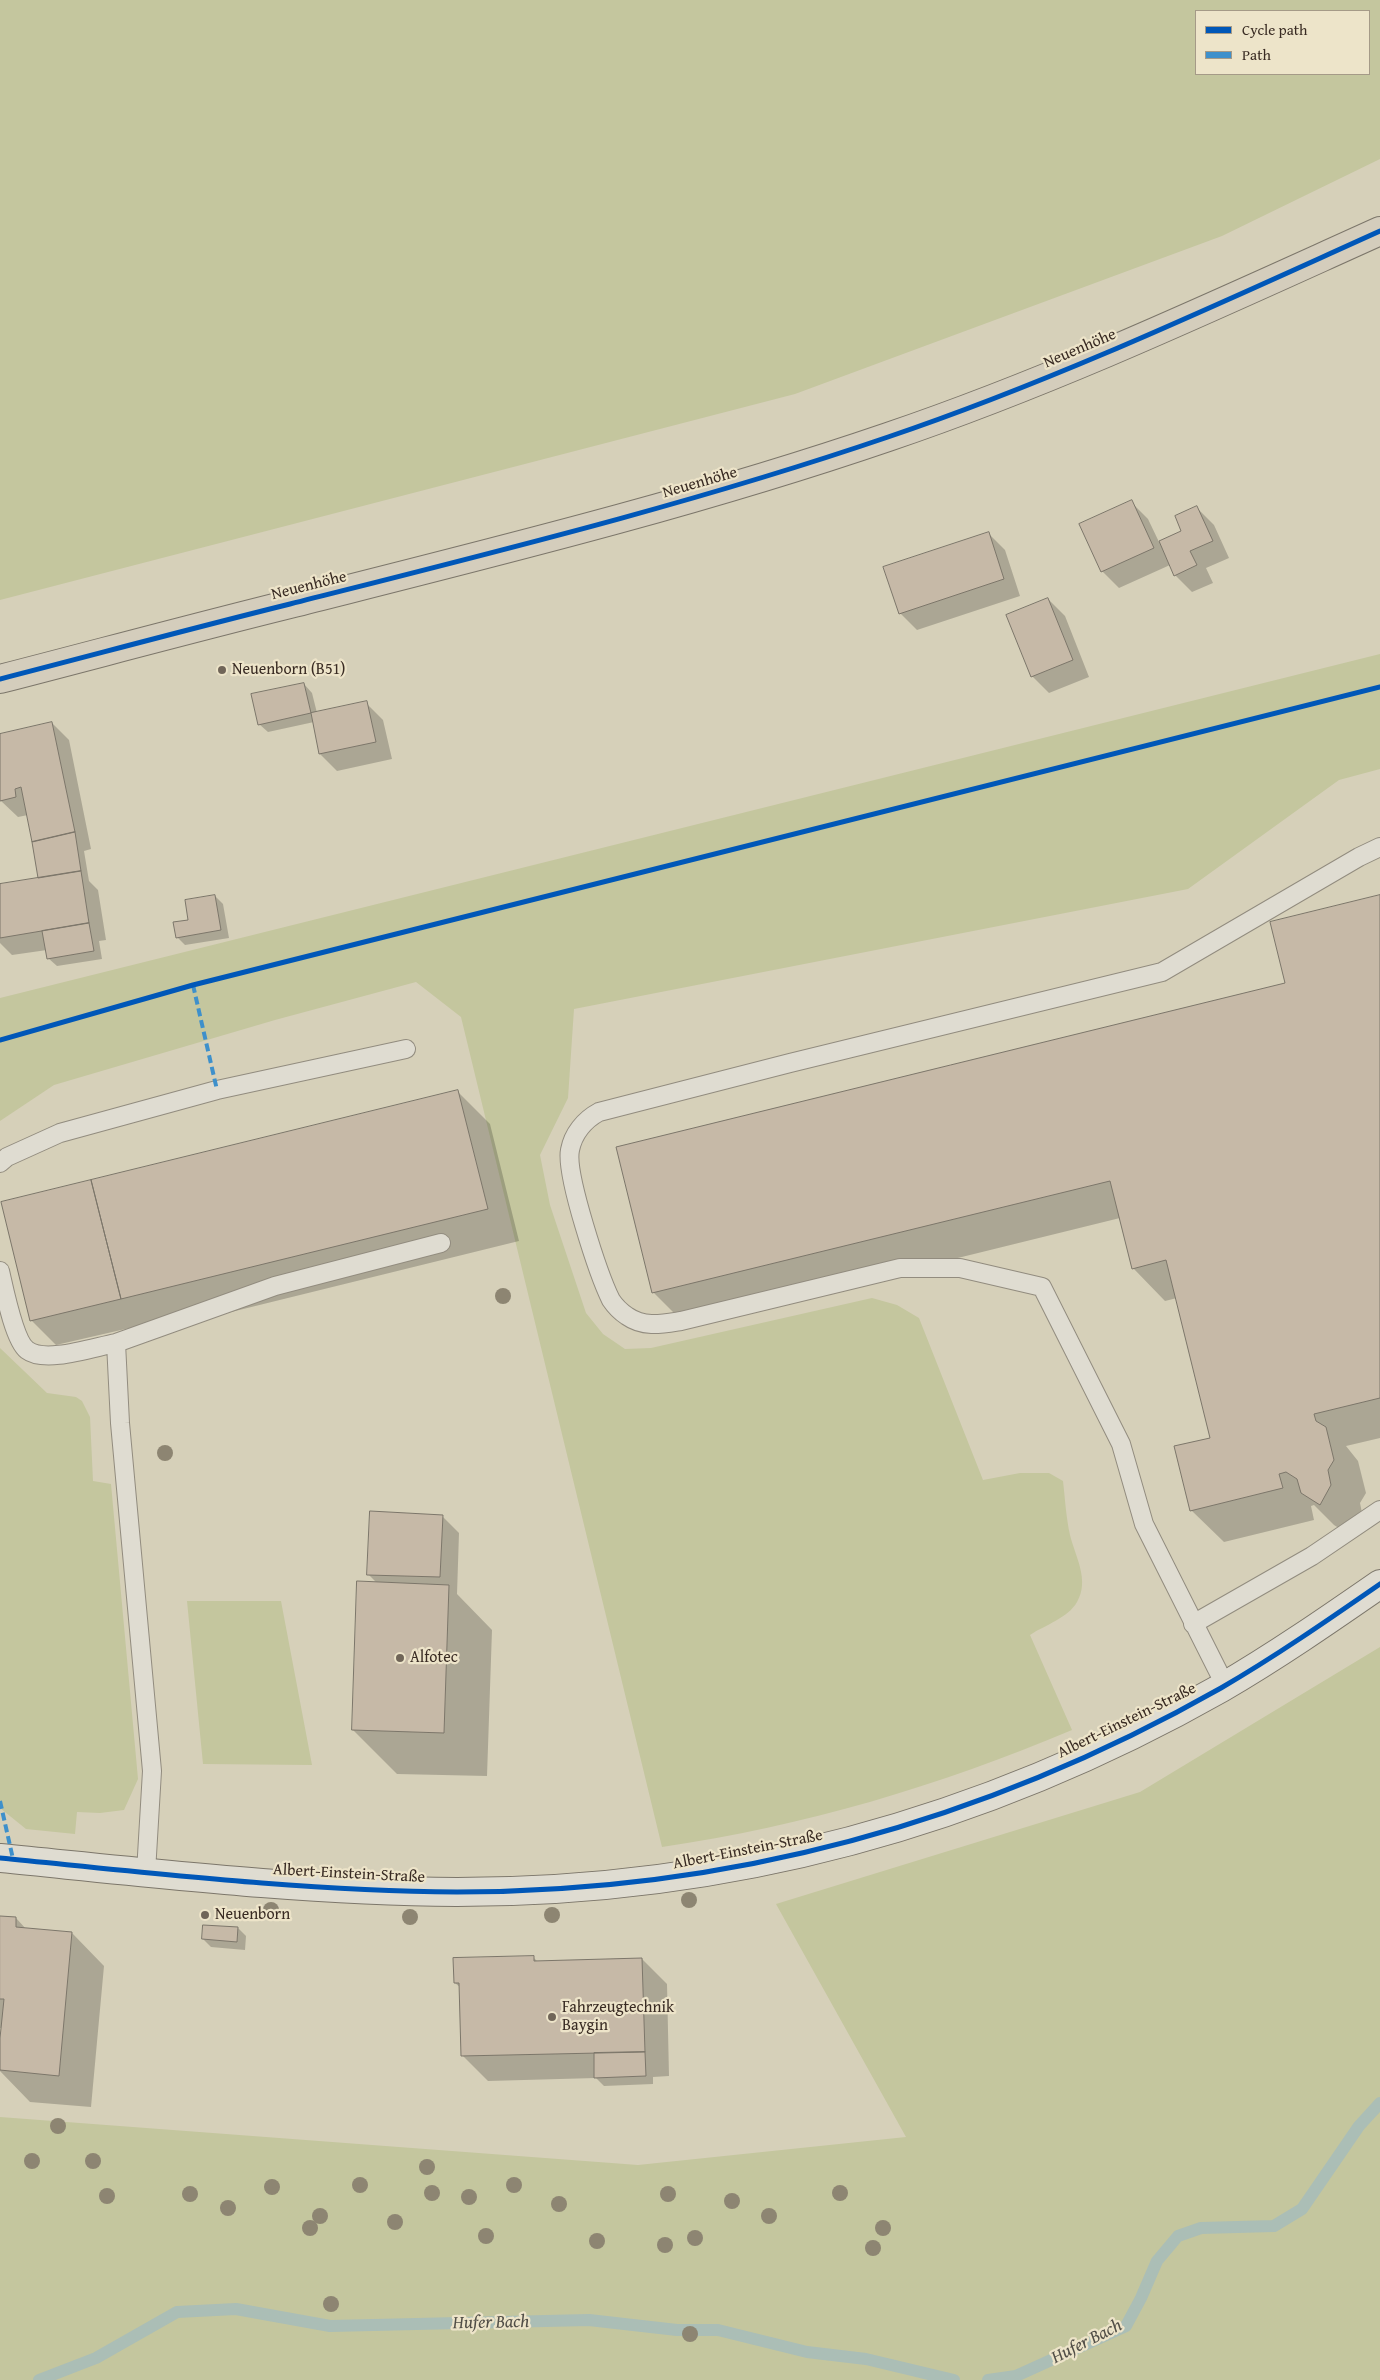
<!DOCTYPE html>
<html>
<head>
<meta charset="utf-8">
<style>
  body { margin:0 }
  #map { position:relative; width:1380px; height:2380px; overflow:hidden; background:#d6d0b9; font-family:"Gentium Book Plus",serif }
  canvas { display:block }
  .legend { position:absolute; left:1195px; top:10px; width:175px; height:65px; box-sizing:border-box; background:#ede4c9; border:1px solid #a59a87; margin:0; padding:6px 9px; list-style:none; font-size:15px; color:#392b23 }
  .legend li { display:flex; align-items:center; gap:10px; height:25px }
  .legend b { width:25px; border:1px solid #a59a87 }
</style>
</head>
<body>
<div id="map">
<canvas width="1380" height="2380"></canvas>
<ul class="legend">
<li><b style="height:6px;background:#0057b8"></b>Cycle path</li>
<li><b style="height:6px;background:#3e90cb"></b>Path</li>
</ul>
</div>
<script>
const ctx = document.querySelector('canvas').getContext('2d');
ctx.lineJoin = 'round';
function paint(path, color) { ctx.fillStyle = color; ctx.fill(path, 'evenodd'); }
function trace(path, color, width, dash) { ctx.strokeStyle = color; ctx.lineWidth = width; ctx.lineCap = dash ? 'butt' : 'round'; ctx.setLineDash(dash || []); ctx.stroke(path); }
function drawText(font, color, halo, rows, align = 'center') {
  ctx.font = font + ' "Gentium Book Plus",serif'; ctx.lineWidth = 4.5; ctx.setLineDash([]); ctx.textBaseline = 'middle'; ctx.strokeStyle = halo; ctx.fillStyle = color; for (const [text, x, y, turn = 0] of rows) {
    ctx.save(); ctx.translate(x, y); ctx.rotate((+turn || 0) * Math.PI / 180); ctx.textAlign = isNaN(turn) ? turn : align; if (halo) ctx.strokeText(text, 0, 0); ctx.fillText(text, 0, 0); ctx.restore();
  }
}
paint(new Path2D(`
  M 0,0 L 1380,0 L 1380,159 L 1222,236 L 795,394 L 0,600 ZM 1196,11 L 1369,11 L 1369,74 L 1196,74 Z
  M 1380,654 L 1380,769 L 1339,780 L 1188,889 L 574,1009 L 568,1098 L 540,1155 L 550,1205 L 586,1313 L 603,1334 L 625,1349 L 651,1348 L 872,1298 L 897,1305 L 919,1318 L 983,1480 L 1020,1473 L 1049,1473 L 1063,1481 C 1065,1498 1066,1517 1070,1535 C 1075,1556 1090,1580 1077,1602 C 1068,1618 1045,1625 1030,1635 L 1072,1730 C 939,1786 805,1826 662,1847 L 461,1017 L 416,982 L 275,1020 L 54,1085 L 0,1121 L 0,998 Z
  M 0,1348 L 47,1393 L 76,1397 L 82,1401 L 90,1417 L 93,1481 L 111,1484 L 138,1779 L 124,1810 L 100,1813 L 77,1812 L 75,1834 L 26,1829 L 0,1808 Z
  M 187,1601 L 281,1601 L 312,1765 L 203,1764 Z
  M 1380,1647 L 1380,2380 L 0,2380 L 0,2117 L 638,2165 L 906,2137 L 776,1904 L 1140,1792 Z`), '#c4c69e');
paint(new Path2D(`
  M 1131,502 L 1148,519 L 1159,542 L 1183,532 L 1197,508 L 1214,525 L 1229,558 L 1206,568 L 1213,583 L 1192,592 L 1175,575 L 1170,565 L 1119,588 L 1102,571 L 1081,524 Z
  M 988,533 L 1005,550 L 1020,596 L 917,630 L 900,613 Z
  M 1048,599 L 1065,616 L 1089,677 L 1049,693 L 1032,676 Z
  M 304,684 L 312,693 L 317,713 L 366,703 L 383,720 L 392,759 L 337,771 L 320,754 L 314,722 L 268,732 L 259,724 Z
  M 52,723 L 69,740 L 91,849 L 84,851 L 89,881 L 98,890 L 106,940 L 99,941 L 102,959 L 57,966 L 48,958 L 47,950 L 12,955 L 0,943 L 0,885 L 40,879 L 28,815 L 18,817 L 0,800 L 0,735 Z
  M 215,896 L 223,904 L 229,938 L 185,945 L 177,937 L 190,921 Z
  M 1380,896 L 1380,1438 L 1346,1446 L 1358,1461 L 1366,1493 L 1360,1503 L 1363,1518 L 1353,1537 L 1334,1525 L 1314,1505 L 1311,1506 L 1314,1520 L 1224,1542 L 1191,1510 L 1212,1438 L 1177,1298 L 1165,1301 L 1133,1268 L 1120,1218 L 686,1325 L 653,1292 L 1286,984 Z
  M 458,1092 L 490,1124 L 519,1241 L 154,1331 L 147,1324 L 56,1345 L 31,1320 Z
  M 442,1516 L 459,1533 L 457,1594 L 492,1630 L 487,1776 L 397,1774 L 353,1730 L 377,1583 L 368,1574 Z
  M 0,1917 L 16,1918 L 26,1929 L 72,1933 L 104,1966 L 91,2107 L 30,2102 L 0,2071 L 2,2028 L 0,2028 Z
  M 238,1928 L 246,1936 L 245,1950 L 211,1947 L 203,1939 Z
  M 533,1957 L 538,1962 L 642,1959 L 667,1984 L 669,2076 L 653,2077 L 653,2084 L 604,2086 L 596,2078 L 488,2081 L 463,2056 L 461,1988 L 455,1983 Z`), '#0003');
trace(new Path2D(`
  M 39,2380 L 96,2358 L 177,2312 L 236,2309 L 330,2326 L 589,2320 L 677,2330 L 718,2330 L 807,2352 L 866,2359 L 954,2380
  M 988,2380 L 1016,2376 L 1126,2326 L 1141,2298 L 1157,2261 L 1178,2236 L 1201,2228 L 1274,2226 L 1302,2209 L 1359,2126 L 1380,2103`), '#abbeb6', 12);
const building = new Path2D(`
  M 1132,500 L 1154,548 L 1101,572 L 1079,524 Z
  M 1197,506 L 1213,541 L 1190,551 L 1197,565 L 1174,576 L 1159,541 L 1181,531 L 1175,516 Z
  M 989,532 L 1004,579 L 899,614 L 883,567 Z
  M 1048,598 L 1073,660 L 1031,677 L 1006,615 Z
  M 304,683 L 311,713 L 258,725 L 251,694 Z
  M 367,701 L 376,742 L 319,754 L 311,713 Z
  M 52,722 L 75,832 L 32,842 L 21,787 L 15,789 L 16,797 L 0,801 L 0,734 Z
  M 75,832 L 81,871 L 38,878 L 32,842 Z
  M 81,871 L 89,923 L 0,938 L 0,884 Z
  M 215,895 L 221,930 L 176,938 L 173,922 L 188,920 L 185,900 Z
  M 1380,895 L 1380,1398 L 1314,1414 L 1316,1421 L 1326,1427 L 1334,1460 L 1328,1470 L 1331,1485 L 1320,1505 L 1301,1493 L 1297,1479 L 1286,1472 L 1279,1474 L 1283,1488 L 1190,1511 L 1174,1446 L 1210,1438 L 1166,1260 L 1132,1269 L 1110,1181 L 652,1293 L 616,1147 L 1285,983 L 1270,922 Z
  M 89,923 L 94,951 L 47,959 L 42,931 Z
  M 458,1090 L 488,1209 L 121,1299 L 91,1180 Z
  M 91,1180 L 121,1299 L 30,1321 L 1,1202 Z
  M 370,1511 L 443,1515 L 440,1577 L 367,1575 Z
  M 357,1581 L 449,1585 L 444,1733 L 352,1730 Z
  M 0,1916 L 16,1917 L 16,1927 L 72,1932 L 59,2076 L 0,2070 L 0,2038 L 4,1999 L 0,1999 Z
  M 203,1925 L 238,1927 L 237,1942 L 202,1939 Z
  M 534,1956 L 534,1961 L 642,1958 L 645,2052 L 461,2056 L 459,1983 L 454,1983 L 453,1958 Z
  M 645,2052 L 646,2076 L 594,2078 L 594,2053 Z`);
paint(building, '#c6b9a7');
trace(building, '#7c766a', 1);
const lane = new Path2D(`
  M 0,1163 L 7,1157 L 60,1133 L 217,1090 L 406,1049
  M 0,1271 C 4,1288 14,1340 27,1350 C 45,1364 94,1347 116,1343
  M 1193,1624 L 1312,1556 L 1380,1510
  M 1225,1685 L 1144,1524 L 1121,1444 L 1042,1287 L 960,1268 L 900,1268 L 681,1321 C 662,1324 644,1328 627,1316 C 621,1312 615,1306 611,1300 C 599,1276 565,1174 570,1150 C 573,1134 584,1120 599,1112 L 790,1063 L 1162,972 L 1359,857 L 1380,847
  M 146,1872 L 152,1771 L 120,1423 L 116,1343 L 275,1286 L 441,1243`);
const secondary = new Path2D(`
  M 0,1858 C 152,1873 305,1891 457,1892 C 730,1892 985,1822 1221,1688 C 1276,1656 1328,1620 1380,1584`);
const primary = new Path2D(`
  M 0,679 C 97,654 193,628 290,604 C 491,553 692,504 888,437 C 1056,380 1218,304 1380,231`);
trace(lane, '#928c7f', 20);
trace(secondary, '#7c766a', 30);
trace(primary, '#7c766a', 30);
trace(lane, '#dfdcd1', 18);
trace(secondary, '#dfdcd1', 28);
trace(primary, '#d4cdbc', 28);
trace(new Path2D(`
  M 193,985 L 217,1090
  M 0,1801 L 13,1859`), '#3e90cb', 4, [8, 4]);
trace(new Path2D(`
  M 0,679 C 97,654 193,628 290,604 C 491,553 692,504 888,437 C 1056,380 1218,304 1380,231
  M 0,1040 L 193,985 L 1380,687
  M 0,1858 C 152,1873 305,1891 457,1892 C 730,1892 985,1822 1221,1688 C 1276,1656 1328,1620 1380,1584`), '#0057b8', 5);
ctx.fillStyle = '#8d8572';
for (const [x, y] of [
  [503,1296],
  [165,1453],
  [689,1900],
  [271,1910],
  [552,1915],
  [410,1917],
  [58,2126],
  [32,2161],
  [93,2161],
  [427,2167],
  [360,2185],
  [514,2185],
  [272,2187],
  [432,2193],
  [840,2193],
  [190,2194],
  [668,2194],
  [107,2196],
  [469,2197],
  [732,2201],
  [559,2204],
  [228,2208],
  [320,2216],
  [769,2216],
  [395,2222],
  [310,2228],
  [883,2228],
  [486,2236],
  [695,2238],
  [597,2241],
  [665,2245],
  [873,2248],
  [331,2304],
  [690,2334]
]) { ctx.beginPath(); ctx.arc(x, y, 8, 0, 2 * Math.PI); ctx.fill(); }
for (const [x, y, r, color] of [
  [222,670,5,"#706558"],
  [400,1658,5,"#706558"],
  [205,1915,5,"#706558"],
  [552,2017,5,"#706558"]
]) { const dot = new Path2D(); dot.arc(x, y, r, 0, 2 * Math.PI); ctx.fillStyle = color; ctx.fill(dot); trace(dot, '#ede4c9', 2); }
drawText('16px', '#392b23', '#ede4c9', [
  ["Neuenhöhe",1080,349,-23],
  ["Neuenhöhe",700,483,-16],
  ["Neuenhöhe",309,586,-14],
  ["Albert-Einstein-Straße",1127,1721,-26],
  ["Albert-Einstein-Straße",748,1850,-11],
  ["Albert-Einstein-Straße",349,1874,3]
]);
drawText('16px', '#392b23', '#ede4c9', [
  ["Neuenborn (B51)",232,670],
  ["Alfotec",410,1658],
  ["Neuenborn",215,1915],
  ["Fahrzeugtechnik",562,2008],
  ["Baygin",562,2026]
], 'left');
drawText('italic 18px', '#514e47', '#ede4c9', [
  ["Hufer Bach",491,2323,-1],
  ["Hufer Bach",1087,2342,-27]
]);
</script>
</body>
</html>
